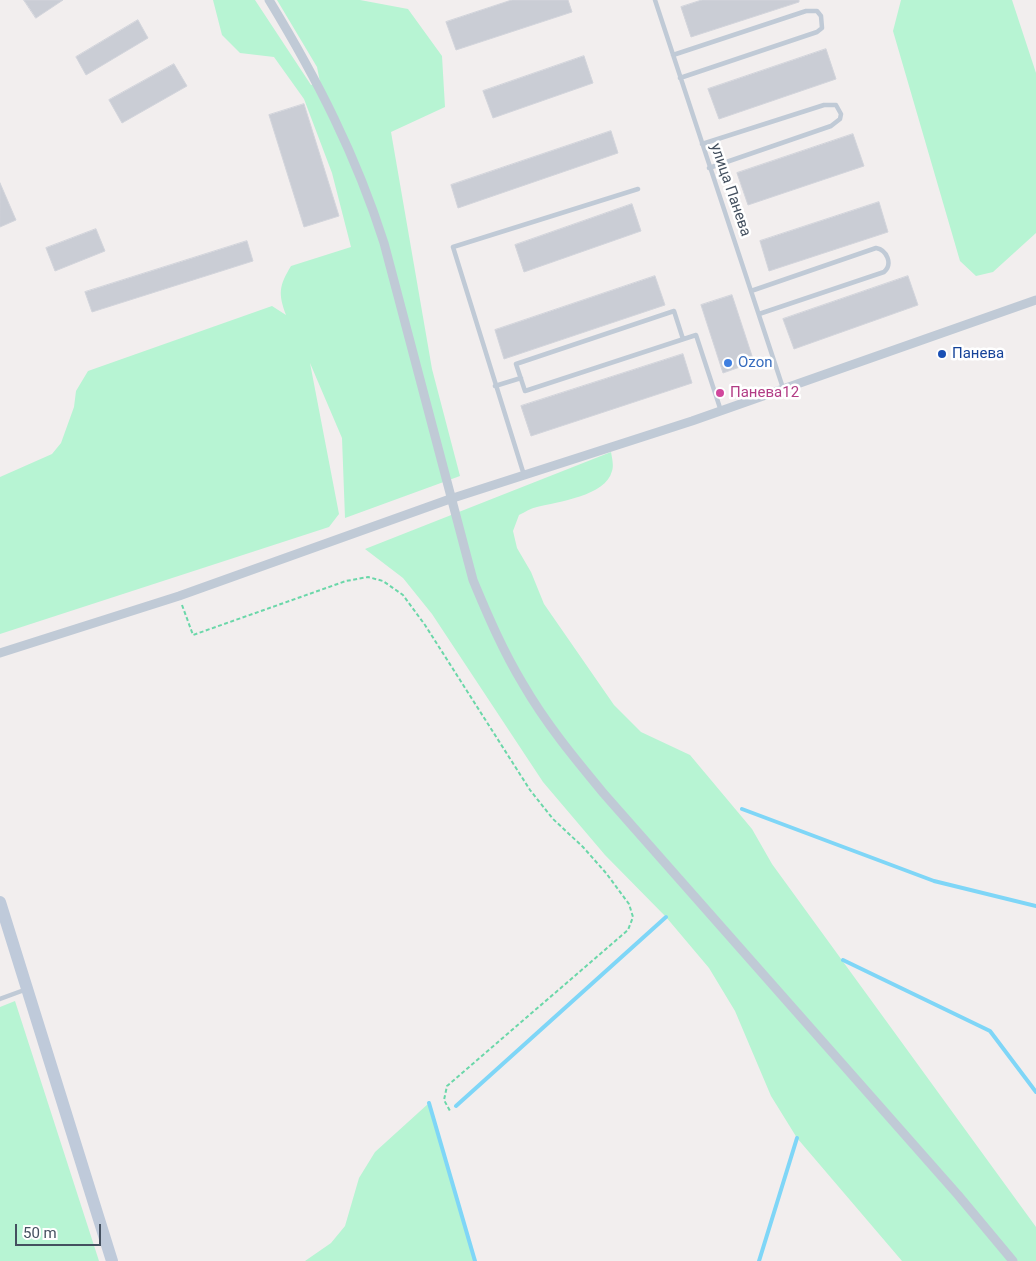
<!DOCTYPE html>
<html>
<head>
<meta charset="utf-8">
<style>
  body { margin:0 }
  #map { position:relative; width:1036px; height:1261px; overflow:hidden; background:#f2eeee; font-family:Roboto,sans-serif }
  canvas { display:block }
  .scale { position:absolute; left:15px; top:1224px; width:86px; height:22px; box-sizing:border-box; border:2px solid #44505f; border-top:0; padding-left:6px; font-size:15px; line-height:18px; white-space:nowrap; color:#44505f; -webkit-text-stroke:4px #fff; paint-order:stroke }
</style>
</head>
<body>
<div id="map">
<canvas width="1036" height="1261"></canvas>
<div class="scale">50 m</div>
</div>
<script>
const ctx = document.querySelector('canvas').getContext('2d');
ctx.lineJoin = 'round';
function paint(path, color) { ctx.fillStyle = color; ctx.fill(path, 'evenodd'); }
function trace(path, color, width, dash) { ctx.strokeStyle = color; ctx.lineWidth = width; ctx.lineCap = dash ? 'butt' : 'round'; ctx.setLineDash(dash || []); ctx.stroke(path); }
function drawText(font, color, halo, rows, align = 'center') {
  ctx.font = font + ' Roboto,sans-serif'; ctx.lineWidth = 5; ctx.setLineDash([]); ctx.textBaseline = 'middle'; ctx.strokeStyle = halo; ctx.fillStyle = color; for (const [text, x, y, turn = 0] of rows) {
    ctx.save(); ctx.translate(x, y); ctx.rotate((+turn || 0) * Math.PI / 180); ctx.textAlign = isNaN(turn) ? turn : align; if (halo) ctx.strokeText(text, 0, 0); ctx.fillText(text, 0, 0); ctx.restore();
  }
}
paint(new Path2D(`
  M 213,0 L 255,0 L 311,85 L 320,82 L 317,67 L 277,0 L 360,0 L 408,9 L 442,56 L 445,107 L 391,132 L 432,369 L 460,476 L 345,518 L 342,438 L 310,363 L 339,514 L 329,527 L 0,634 L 0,477 L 52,454 L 61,443 L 74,407 L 76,391 L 88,371 L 272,306 L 286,315 C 278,293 279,286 291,266 L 351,247 L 332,173 L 304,99 L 274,57 L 240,53 L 222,35 Z
  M 901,0 L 1012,0 L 1036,73 L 1036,233 L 993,272 L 976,276 L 960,261 L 893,31 Z
  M 611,452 C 612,458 614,466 612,471 C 606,496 557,502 537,507 C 531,508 525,512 519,515 L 513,531 L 517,548 L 531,572 L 544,604 L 614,705 L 641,732 L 690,755 L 752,829 L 772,864 L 1036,1227 L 1036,1261 L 902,1261 L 797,1138 L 771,1096 L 735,1011 L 709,968 L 666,917 L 605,855 L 543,782 L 432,614 L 403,578 L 365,549 Z
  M 15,1001 L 99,1261 L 0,1261 L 0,1007 Z
  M 429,1103 L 475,1261 L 305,1261 L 331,1243 L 345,1226 L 359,1178 L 375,1152 Z`), '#b7f4d3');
trace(new Path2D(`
  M 742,809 L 934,881 L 1036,906
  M 843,960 L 990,1031 L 1036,1092
  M 429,1103 L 475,1261
  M 456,1106 L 666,917
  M 759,1261 L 797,1138`), '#7fd6f7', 4);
const building = new Path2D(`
  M 24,0 L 63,0 L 36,18 Z
  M 512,0 L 568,0 L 572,12 L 456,50 L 446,22 Z
  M 702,0 L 799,0 L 799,2 L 691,37 L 681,7 Z
  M 138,20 L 148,38 L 86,75 L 76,57 Z
  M 826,49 L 836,79 L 719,119 L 708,89 Z
  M 584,56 L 593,83 L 493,118 L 483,91 Z
  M 174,64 L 187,86 L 122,123 L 109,100 Z
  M 304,104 L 339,216 L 304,227 L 269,115 Z
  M 611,131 L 618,153 L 458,208 L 451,185 Z
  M 853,134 L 864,166 L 748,205 L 737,173 Z
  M 0,183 L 16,220 L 0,227 Z
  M 879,202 L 888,232 L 769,271 L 760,241 Z
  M 632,204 L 641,231 L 524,272 L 515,245 Z
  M 96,229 L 105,251 L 55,271 L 46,248 Z
  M 247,241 L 253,261 L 92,312 L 85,292 Z
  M 655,276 L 665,305 L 504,359 L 495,330 Z
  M 908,276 L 918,305 L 794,349 L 783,319 Z
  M 732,295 L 754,362 L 723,373 L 701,305 Z
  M 683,354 L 692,383 L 531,436 L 521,406 Z`);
paint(building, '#cacdd5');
trace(building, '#d2d4db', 1);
trace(new Path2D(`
  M 182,605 L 193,635 L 346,581 L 368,577 L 383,581 L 403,595 L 425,625 L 530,790 L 553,819 L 583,847 L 606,873 L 629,904 L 633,917 L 628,930 L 447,1086 L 444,1100 L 450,1111`), '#6bd7a9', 2, [4, 2.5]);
trace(new Path2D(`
  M 655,0 L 783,388
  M 673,55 L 806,11 L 817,11 L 821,16 L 822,28 L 817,32 L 680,78
  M 702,144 L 824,105 L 836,105 L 841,114 L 840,119 L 831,126 L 709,168
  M 751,291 L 876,248 C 887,250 893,264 884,272 L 759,314
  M 683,339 L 674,311 L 516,364 L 525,391 L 696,335 L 721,411
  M 495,386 L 521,378
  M 524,475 L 453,247 L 638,189
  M 0,999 L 27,989`), '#c0cad6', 4.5);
trace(new Path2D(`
  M 269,0 C 317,79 356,155 384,243 L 473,580 C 488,616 503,651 523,684 C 546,724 576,760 605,795 L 958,1195 L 1013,1261
  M 0,653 L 179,596 L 450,499 L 692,421 L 1036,300`), '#c0cad6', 9);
trace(new Path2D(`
  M 0,902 L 112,1261`), '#bfcada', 12);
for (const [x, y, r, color] of [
  [942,354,5,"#1a4fb4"],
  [728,363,5,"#3f7fe0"],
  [720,393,5,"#d1479c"]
]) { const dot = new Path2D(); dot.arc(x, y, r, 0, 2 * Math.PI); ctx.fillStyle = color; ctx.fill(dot); trace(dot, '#fff', 2); }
drawText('15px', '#44505f', '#fff', [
  ["улица Панева",730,190,71]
]);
drawText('15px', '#164399', '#fff', [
  ["Панева",952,354]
], 'left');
drawText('15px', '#366cbe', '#fff', [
  ["Ozon",738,363]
], 'left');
drawText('15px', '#b23c85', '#fff', [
  ["Панева12",730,393]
], 'left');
</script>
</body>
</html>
